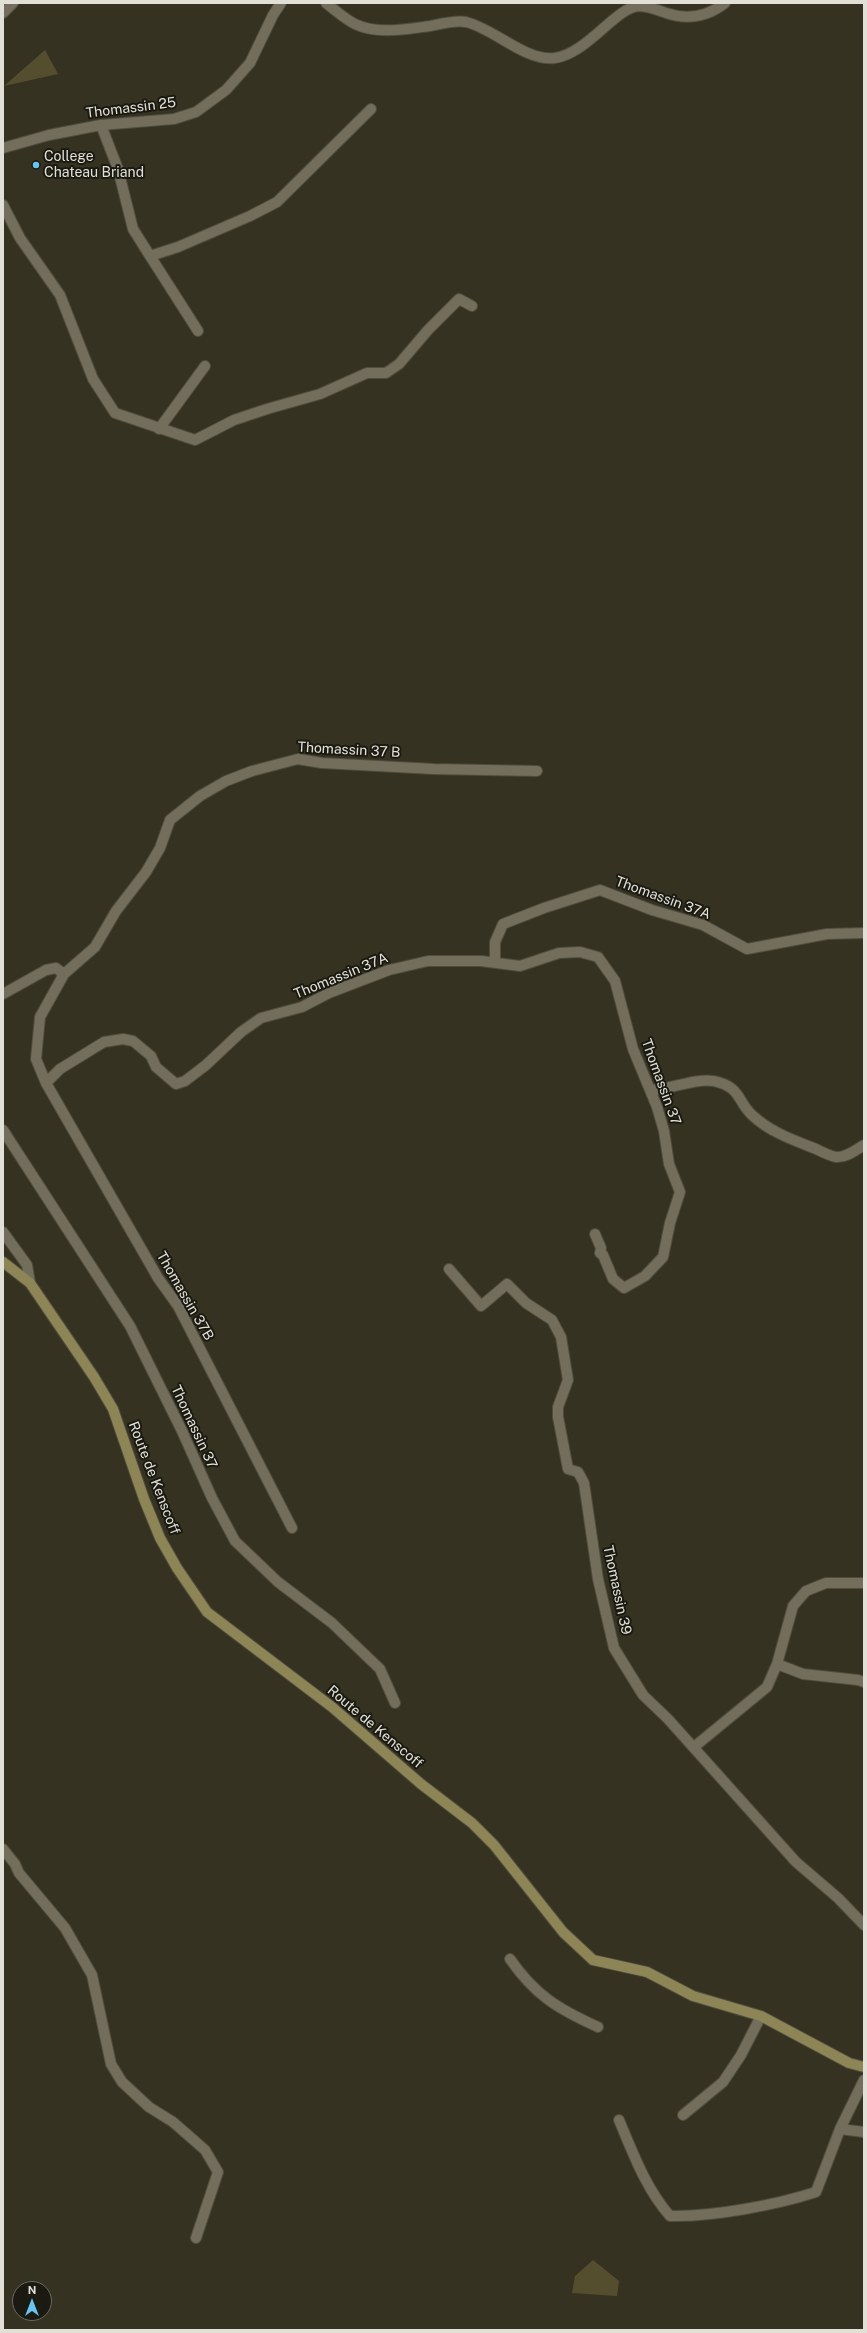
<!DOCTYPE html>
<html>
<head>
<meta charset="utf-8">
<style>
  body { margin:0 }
  #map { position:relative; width:867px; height:2333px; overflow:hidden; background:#363221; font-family:"Public Sans",sans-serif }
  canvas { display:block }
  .frame { position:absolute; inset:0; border:4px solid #e2e0d6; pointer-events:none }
  .north { position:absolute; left:12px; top:2281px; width:40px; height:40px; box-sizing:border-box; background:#1b1a12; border:1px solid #6b6960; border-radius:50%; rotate:0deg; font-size:11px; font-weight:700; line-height:16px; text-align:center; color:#e2e0d6 }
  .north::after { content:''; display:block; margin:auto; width:14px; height:18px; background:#67c4ef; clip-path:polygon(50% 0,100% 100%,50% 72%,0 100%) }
</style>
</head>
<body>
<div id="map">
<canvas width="867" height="2333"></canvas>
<div class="frame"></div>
<div class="north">N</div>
</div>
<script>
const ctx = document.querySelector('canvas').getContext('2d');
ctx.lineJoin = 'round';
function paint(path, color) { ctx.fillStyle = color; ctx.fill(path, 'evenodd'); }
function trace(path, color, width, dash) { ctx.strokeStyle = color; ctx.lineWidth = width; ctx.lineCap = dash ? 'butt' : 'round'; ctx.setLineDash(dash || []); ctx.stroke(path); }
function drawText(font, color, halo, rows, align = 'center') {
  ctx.font = font + ' "Public Sans",sans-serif'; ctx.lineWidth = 4; ctx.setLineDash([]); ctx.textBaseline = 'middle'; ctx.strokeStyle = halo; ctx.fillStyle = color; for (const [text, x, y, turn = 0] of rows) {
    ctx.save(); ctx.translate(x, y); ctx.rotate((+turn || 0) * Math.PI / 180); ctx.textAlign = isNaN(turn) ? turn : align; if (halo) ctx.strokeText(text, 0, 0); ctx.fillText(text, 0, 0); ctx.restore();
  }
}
paint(new Path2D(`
  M 45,50 L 58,74 L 4,86 Z
  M 593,2260 L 619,2281 L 617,2296 L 572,2293 L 575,2276 Z`), '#554e2e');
const minor = new Path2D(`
  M 3,13 L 13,3
  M 101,125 L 118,169 L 133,229 L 150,256 L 178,247 L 250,216 L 277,202 L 371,109
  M 3,205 L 20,238 L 60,295 L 93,379 L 115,413 L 195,440 L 234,420 L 267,409 L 320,394 L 367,373 L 386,373 L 399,364 L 428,330 L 459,299 L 472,306
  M 150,256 L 198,331
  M 159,429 L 205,366
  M 495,963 L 495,942 L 503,924 L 544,908 L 600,890 L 652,910 L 703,925 L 747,949 L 827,934 L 864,933
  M 64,974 L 40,1017 L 36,1059 L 46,1083 L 60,1069 L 104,1042 L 123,1039 L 133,1041 L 151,1056 L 156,1067 L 176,1084 L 185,1081 L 206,1065 L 241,1032 L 261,1018 L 302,1007 L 329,993 L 389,970 L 428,961 L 481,961 L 520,966 L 559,953 L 580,952 L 598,957 L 615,981 L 633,1049 L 657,1107 L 664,1131 L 669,1164 L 680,1192 L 670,1223 L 663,1257 L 645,1276 L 624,1288 L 613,1279 L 603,1255 L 600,1253 L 601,1248 L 595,1234
  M 3,994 L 46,970 L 56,968 L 64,974 L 95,947 L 116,911 L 146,872 L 160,848 L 170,820 L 200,796 L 226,781 L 252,771 L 298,759 L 322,763 L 434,769 L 537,771
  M 46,1083 L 158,1278 L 178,1306 L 292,1528
  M 652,1090 C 674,1089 700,1075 721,1083 C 741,1090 738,1102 752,1115 C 770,1132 793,1140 816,1149 C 822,1152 830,1156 836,1157 C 846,1158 856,1150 864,1145
  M 3,1130 L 130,1326 L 182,1431 L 212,1498 L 235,1541 L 278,1582 L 332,1623 L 380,1669 L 395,1703
  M 3,1232 L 27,1265 L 30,1283
  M 449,1269 L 481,1306 L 507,1284 L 526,1303 L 552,1320 L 561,1337 L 568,1380 L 558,1407 L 558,1417 L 568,1469 L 578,1472 L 584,1483 L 598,1579 L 614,1648 L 643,1695 L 668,1719 L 796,1862 L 838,1898 L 864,1925
  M 777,1664 L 803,1674 L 858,1680 L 864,1682
  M 694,1747 L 767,1687 L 777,1664 L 793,1606 L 806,1591 L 826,1583 L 864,1583
  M 3,1849 L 15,1864 L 19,1873 L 65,1928 L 92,1975 L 111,2064 L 122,2082 L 149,2107 L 173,2122 L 205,2150 L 218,2172 L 196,2238
  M 510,1959 C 535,1995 558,2009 598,2027
  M 683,2115 L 723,2082 L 741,2055 L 761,2016
  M 619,2120 C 633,2153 646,2189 670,2216 C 712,2217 776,2205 816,2192 L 840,2129 L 864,2080
  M 840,2129 L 864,2132`);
const tertiary = new Path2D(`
  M 326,3 C 335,10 345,19 355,24 C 377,35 407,29 430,26 C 440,24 456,20 466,22 C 495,29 526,62 555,58 C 588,53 616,7 639,6 C 648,6 658,10 666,13 C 687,20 707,17 725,3
  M 3,148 L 49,135 L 101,125 L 174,119 L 196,112 L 226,90 L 250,63 L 273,15 L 281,3`);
const secondary = new Path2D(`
  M 3,1262 L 30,1283 L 94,1377 L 113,1409 L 144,1499 L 160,1538 L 177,1568 L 207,1612 L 332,1707 L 421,1784 L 472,1823 L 494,1845 L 563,1932 L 593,1960 L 647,1972 L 693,1996 L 761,2016 L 849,2063 L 864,2067`);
trace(minor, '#504d3e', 12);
trace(tertiary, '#504d3e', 12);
trace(secondary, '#504d3e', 12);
trace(minor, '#726e5b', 10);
trace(tertiary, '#726e5b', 10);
trace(secondary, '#8e8556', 10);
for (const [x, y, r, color] of [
  [36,165,4,"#67c4ef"]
]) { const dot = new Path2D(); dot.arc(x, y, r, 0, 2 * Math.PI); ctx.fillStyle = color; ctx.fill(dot); trace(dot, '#1b1a12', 1.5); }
drawText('14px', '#e2e0d6', '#1b1a12', [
  ["Thomassin 25",131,108,-7],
  ["Thomassin 37 B",349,750,3],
  ["Thomassin 37A",663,898,20],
  ["Thomassin 37A",341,976,-22],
  ["Thomassin 37",661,1082,70],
  ["Thomassin 37B",185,1296,60],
  ["Thomassin 37",194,1427,65],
  ["Route de Kenscoff",154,1478,69],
  ["Thomassin 39",617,1590,78],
  ["Route de Kenscoff",375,1727,40]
]);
drawText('14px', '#e2e0d6', '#1b1a12', [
  ["College",44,157],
  ["Chateau Briand",44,173]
], 'left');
</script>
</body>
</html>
